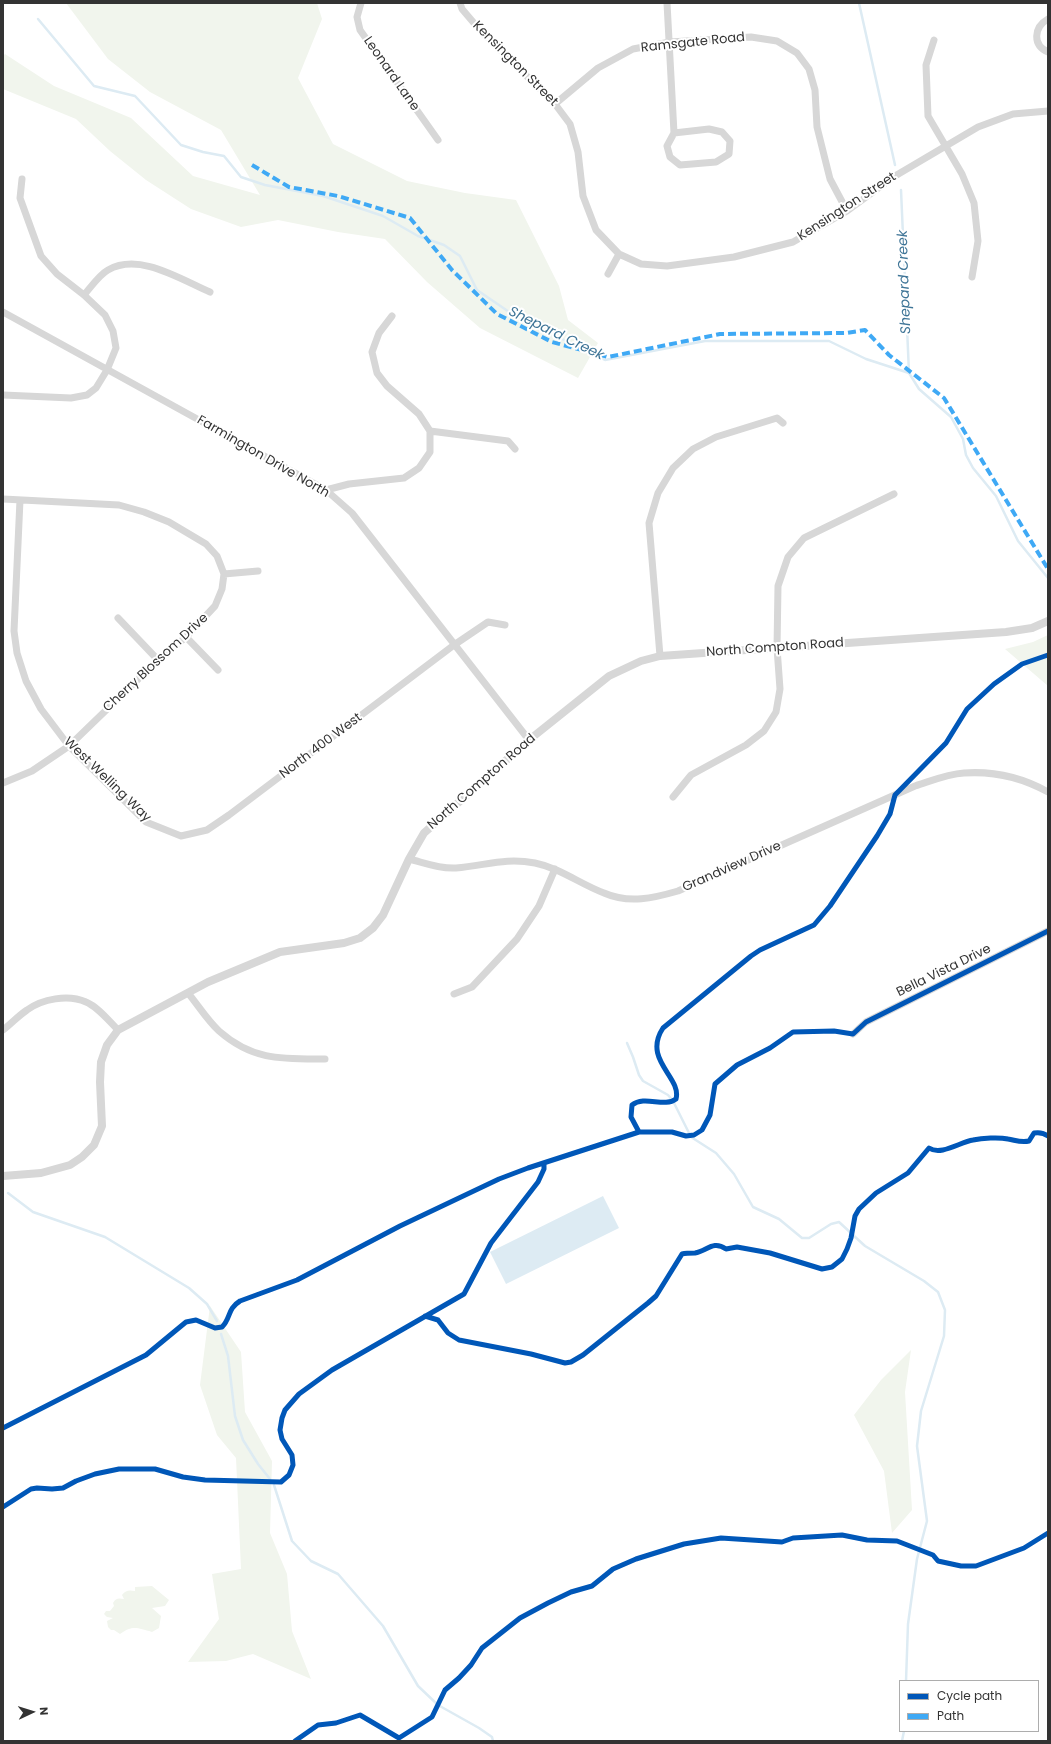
<!DOCTYPE html>
<html>
<head>
<meta charset="utf-8">
<style>
  body { margin:0 }
  #map { position:relative; width:1051px; height:1744px; overflow:hidden; background:#fff; font-family:Poppins,sans-serif }
  canvas { display:block }
  .frame { position:absolute; inset:0; border:4px solid #333; pointer-events:none }
  .legend { position:absolute; left:899px; top:1680px; width:140px; height:52px; box-sizing:border-box; background:#fff; border:1px solid #adadad; margin:0; padding:5px 7px; list-style:none; font-size:12px; color:#333 }
  .legend li { display:flex; align-items:center; gap:8px; height:20px }
  .legend b { width:20px; border:1px solid #adadad }
  .north { position:absolute; left:12px; top:1692px; width:40px; height:40px; -webkit-text-stroke:3px #fff; paint-order:stroke; rotate:86deg; font-size:11px; font-weight:700; line-height:16px; text-align:center; color:#333 }
  .north::after { content:''; display:block; margin:auto; width:14px; height:18px; background:#333; clip-path:polygon(50% 0,100% 100%,50% 72%,0 100%) }
</style>
</head>
<body>
<div id="map">
<canvas width="1051" height="1744"></canvas>
<div class="frame"></div>
<ul class="legend">
<li><b style="height:5px;background:#0057b8"></b>Cycle path</li>
<li><b style="height:5px;background:#3fa9f5"></b>Path</li>
</ul>
<div class="north">N</div>
</div>
<script>
const ctx = document.querySelector('canvas').getContext('2d');
ctx.lineJoin = 'round';
function paint(path, color) { ctx.fillStyle = color; ctx.fill(path, 'evenodd'); }
function trace(path, color, width, dash) { ctx.strokeStyle = color; ctx.lineWidth = width; ctx.lineCap = dash ? 'butt' : 'round'; ctx.setLineDash(dash || []); ctx.stroke(path); }
function drawText(font, color, halo, rows, align = 'center') {
  ctx.font = font + ' Poppins,sans-serif'; ctx.lineWidth = 4; ctx.setLineDash([]); ctx.textBaseline = 'middle'; ctx.strokeStyle = halo; ctx.fillStyle = color; for (const [text, x, y, turn = 0] of rows) {
    ctx.save(); ctx.translate(x, y); ctx.rotate((+turn || 0) * Math.PI / 180); ctx.textAlign = isNaN(turn) ? turn : align; if (halo) ctx.strokeText(text, 0, 0); ctx.fillText(text, 0, 0); ctx.restore();
  }
}
paint(new Path2D(`
  M 66,3 L 317,3 L 322,19 L 298,78 L 333,144 L 407,181 L 465,193 L 516,200 L 559,286 L 568,320 L 598,343 L 578,378 L 480,328 L 427,282 L 385,239 L 338,232 L 278,220 L 241,227 L 191,209 L 146,180 L 110,151 L 76,119 L 3,89 L 3,56 L 5,54 L 54,86 L 131,118 L 193,176 L 260,195 L 221,130 L 150,92 L 108,59 Z
  M 1048,635 L 1048,686 L 1005,649 L 1033,642 Z
  M 210,1306 L 241,1352 L 245,1412 L 272,1461 L 270,1533 L 287,1574 L 292,1631 L 311,1679 L 253,1654 L 226,1661 L 188,1662 L 219,1619 L 212,1574 L 241,1569 L 236,1458 L 217,1435 L 200,1385 Z
  M 911,1350 L 905,1392 L 912,1510 L 892,1533 L 884,1471 L 854,1415 L 881,1380 Z
  M 152,1586 L 169,1600 L 165,1606 L 152,1608 L 161,1616 L 159,1628 L 152,1632 C 137,1628 133,1625 120,1634 L 114,1630 L 111,1630 L 108,1627 L 107,1621 L 113,1618 L 107,1617 L 104,1614 L 106,1611 L 110,1611 L 114,1606 L 113,1603 C 116,1598 118,1598 124,1599 L 122,1595 C 126,1590 129,1590 135,1591 L 135,1587 Z`), '#f1f5ed');
paint(new Path2D(`
  M 603,1196 L 619,1228 L 506,1284 L 490,1252 Z`), '#ddebf3');
trace(new Path2D(`
  M 859,3 L 895,165
  M 38,19 L 94,86 L 135,96 L 181,145 L 203,152 L 224,156 L 241,177 L 265,185 L 323,196 L 383,216 L 418,236 L 444,245 L 460,256 L 477,290 L 515,316 L 605,360 L 705,341 L 829,341 L 866,359 L 909,373
  M 901,190 L 909,373 L 919,389 L 951,417 L 963,439 L 966,455 L 973,468 L 996,496 L 1018,541 L 1048,578
  M 627,1043 L 633,1057 L 639,1075 L 643,1081 L 668,1095 L 673,1101 L 691,1137 L 716,1153 L 734,1174 L 753,1207 L 779,1219 L 802,1238 L 809,1238 L 831,1224 L 839,1222 L 865,1246 L 924,1281 L 938,1292 L 945,1310 L 944,1336 L 921,1411 L 917,1446 L 927,1521 L 917,1559 L 908,1624 L 906,1681
  M 8,1193 L 33,1212 L 105,1237 L 189,1288 L 207,1304 L 217,1321
  M 221,1334 L 228,1356 L 235,1416 L 243,1440 L 258,1464 L 270,1479
  M 274,1485 L 292,1541 L 311,1561 L 338,1574 L 383,1626 L 418,1686 L 438,1705 L 479,1728 L 492,1737 L 493,1741
  M 902,1741 L 904,1731`), '#ddebf3', 2.5);
trace(new Path2D(`
  M 361,3 L 357,17 L 360,30 L 438,140
  M 460,3 L 462,9 L 479,29 L 555,104 L 570,124 L 578,152 L 583,196 L 596,230 L 619,254 L 641,264 L 667,266 L 734,257 L 793,242 L 847,211 L 895,176 L 978,127 L 1013,114 L 1048,111
  M 667,3 L 674,133 L 667,146 L 670,157 L 680,165 L 716,162 L 729,154 L 730,141 L 722,132 L 709,129 L 674,133
  M 1048,19 C 1034,27 1032,45 1048,52
  M 934,40 L 926,65 L 928,116 L 962,174 L 974,203 L 978,241 L 972,277
  M 555,104 L 598,68 L 633,49 L 670,42 L 751,37 L 777,41 L 797,53 L 809,69 L 815,90 L 817,127 L 830,179 L 847,211
  M 608,274 L 619,254
  M 84,295 C 91,287 99,275 108,270 C 139,252 180,279 210,292
  M 3,312 L 326,490 L 352,513 L 529,740
  M 3,395 L 71,398 L 87,395 L 96,388 L 107,370 L 116,348 L 113,331 L 105,315 L 84,295 L 57,274 L 41,256 L 20,198 L 22,179
  M 430,431 L 508,441 L 515,449
  M 326,490 L 349,484 L 404,478 L 419,468 L 430,452 L 430,431 L 419,414 L 387,386 L 377,373 L 372,352 L 379,333 L 392,316
  M 3,499 L 119,505 L 144,512 L 169,522 L 206,544 L 217,556 L 224,574 L 222,589 L 215,606 L 186,637 L 158,660 L 69,746 L 32,771 L 3,783
  M 20,500 L 14,631 L 17,653 L 26,681 L 41,709 L 69,746 L 146,822 L 181,836 L 207,830 L 229,815 L 454,645 L 488,622 L 505,625
  M 224,574 L 258,571
  M 118,618 L 158,660
  M 186,637 L 218,670
  M 660,656 L 649,523 L 658,493 L 673,468 L 693,449 L 716,437 L 777,418 L 783,423
  M 673,797 L 691,775 L 746,745 L 764,731 L 776,712 L 780,689 L 777,648 L 778,586 L 788,557 L 804,538 L 894,494
  M 409,859 C 425,863 440,869 456,868 C 485,866 504,857 535,863 C 560,868 580,884 604,893 C 629,904 654,898 678,891 L 915,786 C 931,781 947,774 964,773 C 993,771 1023,778 1048,792
  M 188,993 C 198,1005 207,1020 219,1031 C 253,1061 283,1059 325,1059
  M 454,994 L 472,987 L 517,939 L 539,906 L 555,869
  M 3,1030 C 11,1024 18,1016 27,1010 C 42,999 68,994 86,1002 C 98,1007 109,1021 118,1030
  M 853,1034 L 866,1022 L 1048,931`), '#d7d7d7', 7);
trace(new Path2D(`
  M 3,1176 L 41,1173 L 70,1165 L 82,1157 L 94,1145 L 102,1126 L 100,1082 L 101,1062 L 107,1045 L 118,1030 L 208,982 L 280,952 L 344,943 L 360,938 L 373,928 L 383,915 L 409,859 L 424,833 L 529,740 L 609,676 L 641,661 L 660,656 L 1006,632 L 1032,628 L 1048,621`), '#d7d7d7', 8);
trace(new Path2D(`
  M 252,165 L 289,187 L 338,196 L 410,218 L 452,270 L 497,314 L 552,342 L 608,357 L 720,334 L 846,333 L 865,330 L 889,355 L 944,398 L 1048,569`), '#3fa9f5', 4, [8, 4]);
trace(new Path2D(`
  M 639,1132 L 631,1117 L 632,1105 C 645,1095 664,1108 676,1099 C 682,1077 642,1060 663,1028 L 751,956 L 760,950 L 814,925 L 830,906 L 877,836 L 890,814 L 895,795 L 946,743 L 967,709 L 994,684 L 1022,664 L 1048,655
  M 425,1316 L 438,1320 L 448,1333 L 459,1340 L 531,1354 L 565,1363 L 571,1362 L 583,1355 L 648,1303 L 656,1296 L 682,1254 C 686,1253 690,1253 695,1253 C 707,1251 713,1240 726,1249 L 737,1247 L 770,1253 L 822,1269 L 832,1267 L 842,1259 L 847,1249 L 851,1238 L 855,1216 L 859,1209 L 876,1193 L 908,1173 L 929,1148 C 941,1156 960,1142 973,1140 C 982,1138 999,1137 1008,1139 C 1015,1140 1021,1143 1029,1141 L 1034,1133 C 1040,1132 1044,1133 1048,1136
  M 3,1428 L 146,1355 L 186,1322 L 196,1320 L 215,1328 L 222,1327 C 231,1318 227,1309 240,1301 L 297,1280 L 400,1226 L 499,1179 L 528,1168 L 639,1132 L 672,1132 L 686,1136 L 694,1135 L 702,1130 L 710,1115 L 715,1084 L 737,1065 L 770,1048 L 793,1032 L 834,1031 L 853,1034 L 866,1022 L 1048,931
  M 3,1507 L 31,1489 L 37,1488 L 52,1489 L 63,1488 L 76,1481 L 95,1474 L 119,1469 L 155,1469 L 183,1477 L 205,1480 L 281,1482 L 289,1475 L 293,1465 L 292,1455 L 282,1439 L 280,1430 L 282,1418 L 285,1410 L 299,1394 L 332,1370 L 464,1294 L 491,1243 L 538,1182 L 544,1169 L 544,1163
  M 295,1741 L 318,1725 L 336,1723 L 360,1715 L 399,1738 L 432,1717 L 445,1690 L 459,1678 L 471,1665 L 482,1648 L 520,1618 L 548,1603 L 571,1592 L 592,1586 L 613,1569 L 636,1559 L 684,1544 L 721,1538 L 782,1542 L 793,1538 L 842,1535 L 867,1540 L 897,1541 L 933,1555 L 938,1561 L 961,1566 L 976,1566 L 1024,1548 L 1048,1533`), '#0057b8', 5);
drawText('13px', '#333', '#fff', [
  ["Ramsgate Road",693,43,-6],
  ["Kensington Street",515,64,45],
  ["Leonard Lane",391,74,55],
  ["Kensington Street",847,207,-33],
  ["Farmington Drive North",263,457,30],
  ["North Compton Road",775,648,-4],
  ["Cherry Blossom Drive",156,663,-43],
  ["North 400 West",321,746,-37],
  ["West Welling Way",107,780,44],
  ["North Compton Road",482,782,-41],
  ["Grandview Drive",732,867,-24],
  ["Bella Vista Drive",944,971,-26]
]);
drawText('italic 14px', '#3f7597', '#fff', [
  ["Shepard Creek",905,282,-92],
  ["Shepard Creek",556,334,26]
]);
</script>
</body>
</html>
